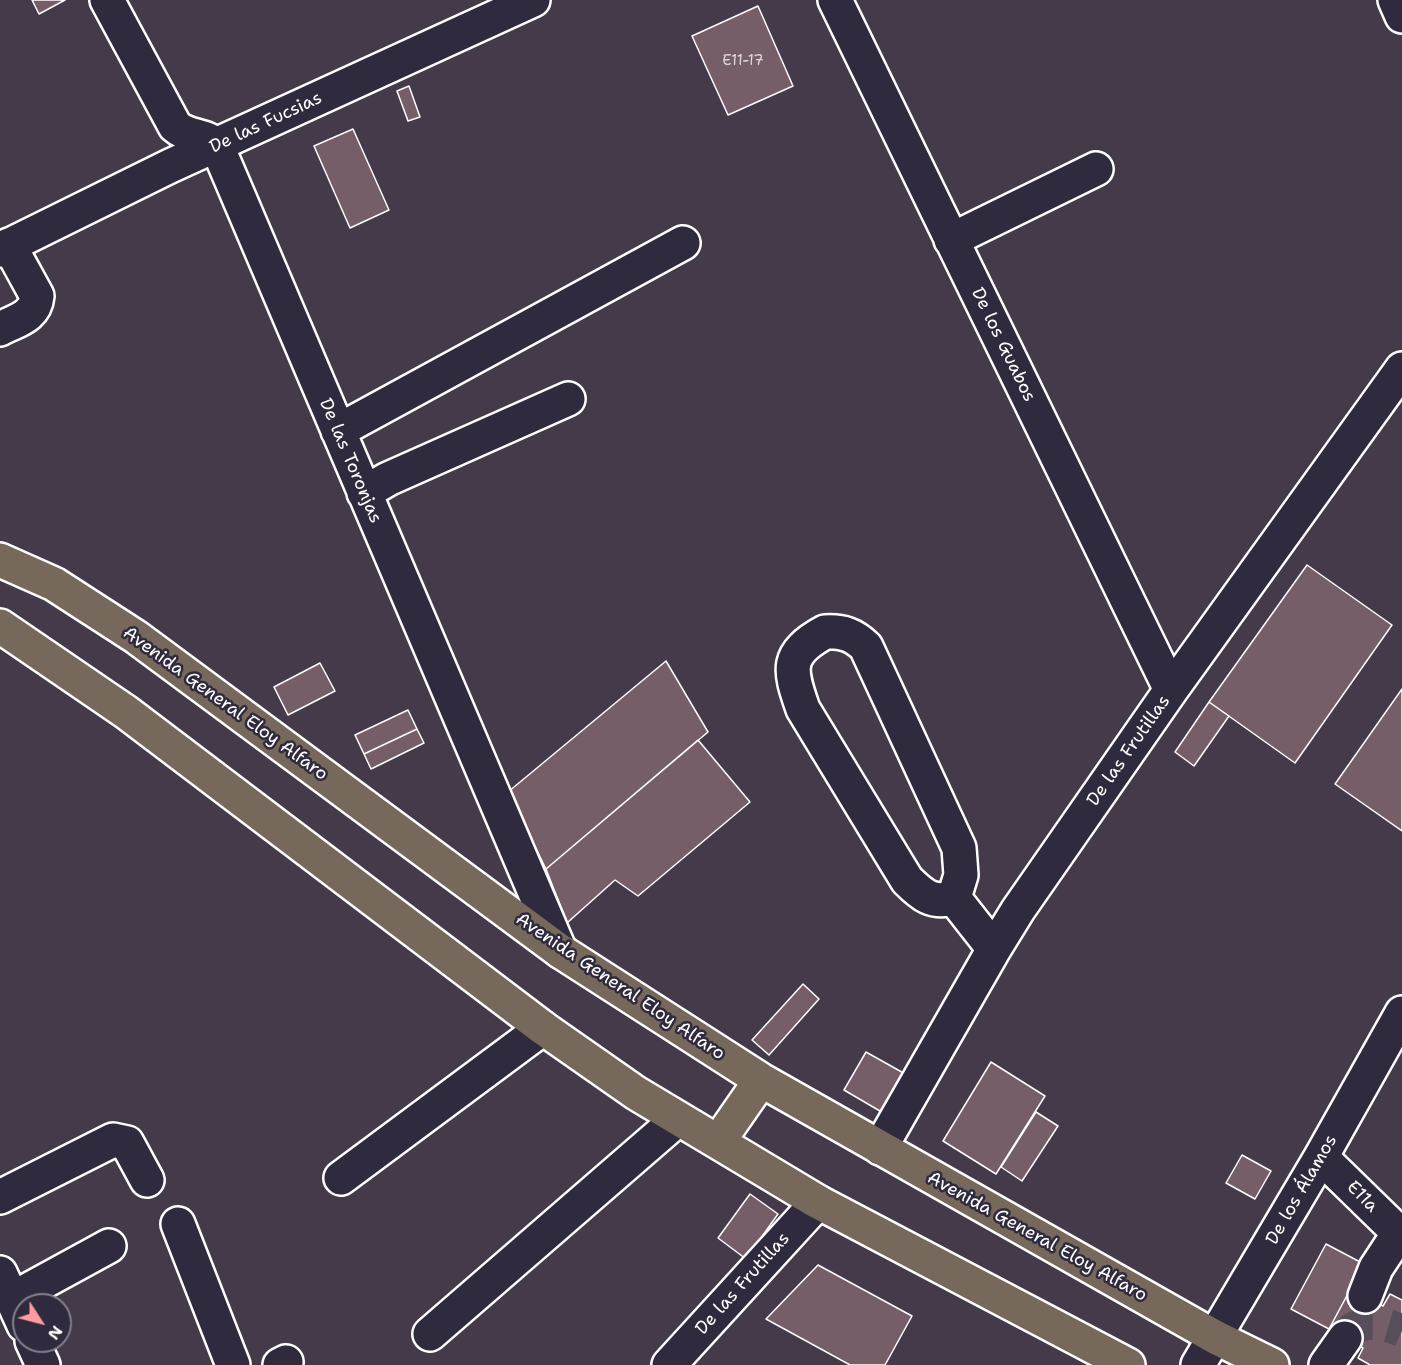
<!DOCTYPE html>
<html>
<head>
<meta charset="utf-8">
<style>
  body { margin:0 }
  #map { position:relative; width:1402px; height:1365px; overflow:hidden; background:#443a4a; font-family:"Shantell Sans",sans-serif }
  canvas { display:block }
  .north { position:absolute; left:12px; top:1293px; width:60px; height:60px; box-sizing:border-box; background:#2f2a3d; border:2px solid #827f8b; border-radius:50%; rotate:126deg; font-size:16px; font-weight:700; line-height:24px; text-align:center; color:#fff }
  .north::after { content:''; display:block; margin:auto; width:21px; height:27px; background:#ff9aa2; clip-path:polygon(50% 0,100% 100%,50% 72%,0 100%) }
</style>
</head>
<body>
<div id="map">
<canvas width="1402" height="1365"></canvas>
<div class="north">N</div>
</div>
<script>
const ctx = document.querySelector('canvas').getContext('2d');
ctx.lineJoin = 'round';
function paint(path, color) { ctx.fillStyle = color; ctx.fill(path, 'evenodd'); }
function trace(path, color, width, dash) { ctx.strokeStyle = color; ctx.lineWidth = width; ctx.lineCap = dash ? 'butt' : 'round'; ctx.setLineDash(dash || []); ctx.stroke(path); }
function drawText(font, color, halo, rows, align = 'center') {
  ctx.font = font + ' "Shantell Sans",sans-serif'; ctx.lineWidth = 5; ctx.setLineDash([]); ctx.textBaseline = 'middle'; ctx.strokeStyle = halo; ctx.fillStyle = color; for (const [text, x, y, turn = 0] of rows) {
    ctx.save(); ctx.translate(x, y); ctx.rotate((+turn || 0) * Math.PI / 180); ctx.textAlign = isNaN(turn) ? turn : align; if (halo) ctx.strokeText(text, 0, 0); ctx.fillText(text, 0, 0); ctx.restore();
  }
}
const building = new Path2D(`
  M 32,0 L 65,0 L 39,14 Z
  M 758,6 L 793,86 L 728,115 L 692,36 Z
  M 409,86 L 420,117 L 408,121 L 397,91 Z
  M 353,129 L 389,210 L 350,228 L 314,146 Z
  M 1307,565 L 1392,625 L 1295,763 L 1209,702 Z
  M 666,661 L 708,732 L 546,869 L 508,792 Z
  M 320,663 L 335,691 L 288,715 L 274,687 Z
  M 1402,689 L 1402,831 L 1335,784 Z
  M 1209,702 L 1229,716 L 1194,766 L 1175,752 Z
  M 408,710 L 417,729 L 364,754 L 355,735 Z
  M 417,729 L 424,743 L 371,769 L 364,754 Z
  M 698,740 L 750,802 L 638,896 L 615,880 L 567,923 L 546,869 Z
  M 803,984 L 819,999 L 769,1055 L 752,1040 Z
  M 866,1052 L 907,1075 L 885,1114 L 844,1090 Z
  M 991,1062 L 1045,1096 L 996,1174 L 943,1141 Z
  M 1036,1112 L 1058,1126 L 1022,1181 L 1001,1167 Z
  M 1242,1155 L 1271,1171 L 1255,1199 L 1226,1183 Z
  M 750,1194 L 778,1214 L 746,1259 L 718,1238 Z
  M 1326,1244 L 1364,1264 L 1329,1329 L 1291,1309 Z
  M 818,1265 L 912,1316 L 885,1365 L 850,1365 L 766,1319 Z
  M 1351,1288 L 1383,1306 L 1390,1294 L 1402,1300 L 1402,1365 L 1370,1365 L 1358,1358 L 1363,1348 L 1329,1329 Z`);
paint(building, '#765e68');
trace(building, '#fff', 1.5);
trace(new Path2D(`
  M 1345,1338 C 1358,1317 1383,1322 1402,1331`), '#574e5c', 33, [33, 16]);
const minor = new Path2D(`
  M 107,0 L 175,126 C 188,138 205,134 217,146 L 560,951
  M 835,0 L 1171,690
  M 1395,0 L 1402,16
  M 951,240 L 1096,169
  M 0,250 L 170,166 L 533,0
  M 0,329 C 17,320 35,317 37,296 L 9,245
  M 338,431 L 683,243
  M 364,493 L 388,479 L 568,399
  M 825,632 C 843,631 854,635 866,647 L 959,848 L 961,875 L 954,898 C 932,904 922,895 907,880 L 803,709 C 789,669 785,654 825,632 Z
  M 954,898 L 994,949
  M 880,1148 L 994,949 L 1018,910 L 1171,690 L 1402,369
  M 1321,1157 L 1402,1236
  M 341,1178 L 543,1028
  M 0,1197 L 113,1140 L 127,1143 L 147,1180
  M 178,1224 L 233,1365
  M 0,1273 L 24,1325
  M 1365,1296 L 1376,1268 L 1399,1233
  M 12,1299 L 109,1246
  M 430,1334 L 678,1119
  M 32,1341 L 43,1365
  M 280,1365 L 286,1362
  M 669,1365 L 818,1202
  M 1198,1365 L 1321,1157 L 1402,1013
  M 1326,1365 L 1345,1338`);
const major = new Path2D(`
  M 0,560 L 54,584 L 136,637 L 560,951 L 761,1080 L 1215,1337 L 1272,1365
  M 0,626 L 126,712 L 543,1028 L 636,1093 L 818,1202 L 1128,1365
  M 718,1142 L 761,1080`);
trace(minor, '#fff', 38);
trace(major, '#fff', 38);
trace(minor, '#2f2a3d', 33);
trace(major, '#76695c', 33);
drawText('15px', '#ddd7d9', null, [
  ["E11-17",743,61]
]);
drawText('18px', '#fff', '#2f2a3d', [
  ["De las Fucsias",266,123,-25],
  ["De los Guabos",1003,345,64],
  ["De las Toronjas",350,461,67],
  ["Avenida General Eloy Alfaro",225,704,36],
  ["De las Frutillas",1129,751,-55],
  ["Avenida General Eloy Alfaro",620,987,34],
  ["De los Álamos",1302,1190,-60],
  ["E11a",1362,1197,45],
  ["Avenida General Eloy Alfaro",1037,1237,29],
  ["De las Frutillas",743,1284,-48]
]);
</script>
</body>
</html>
